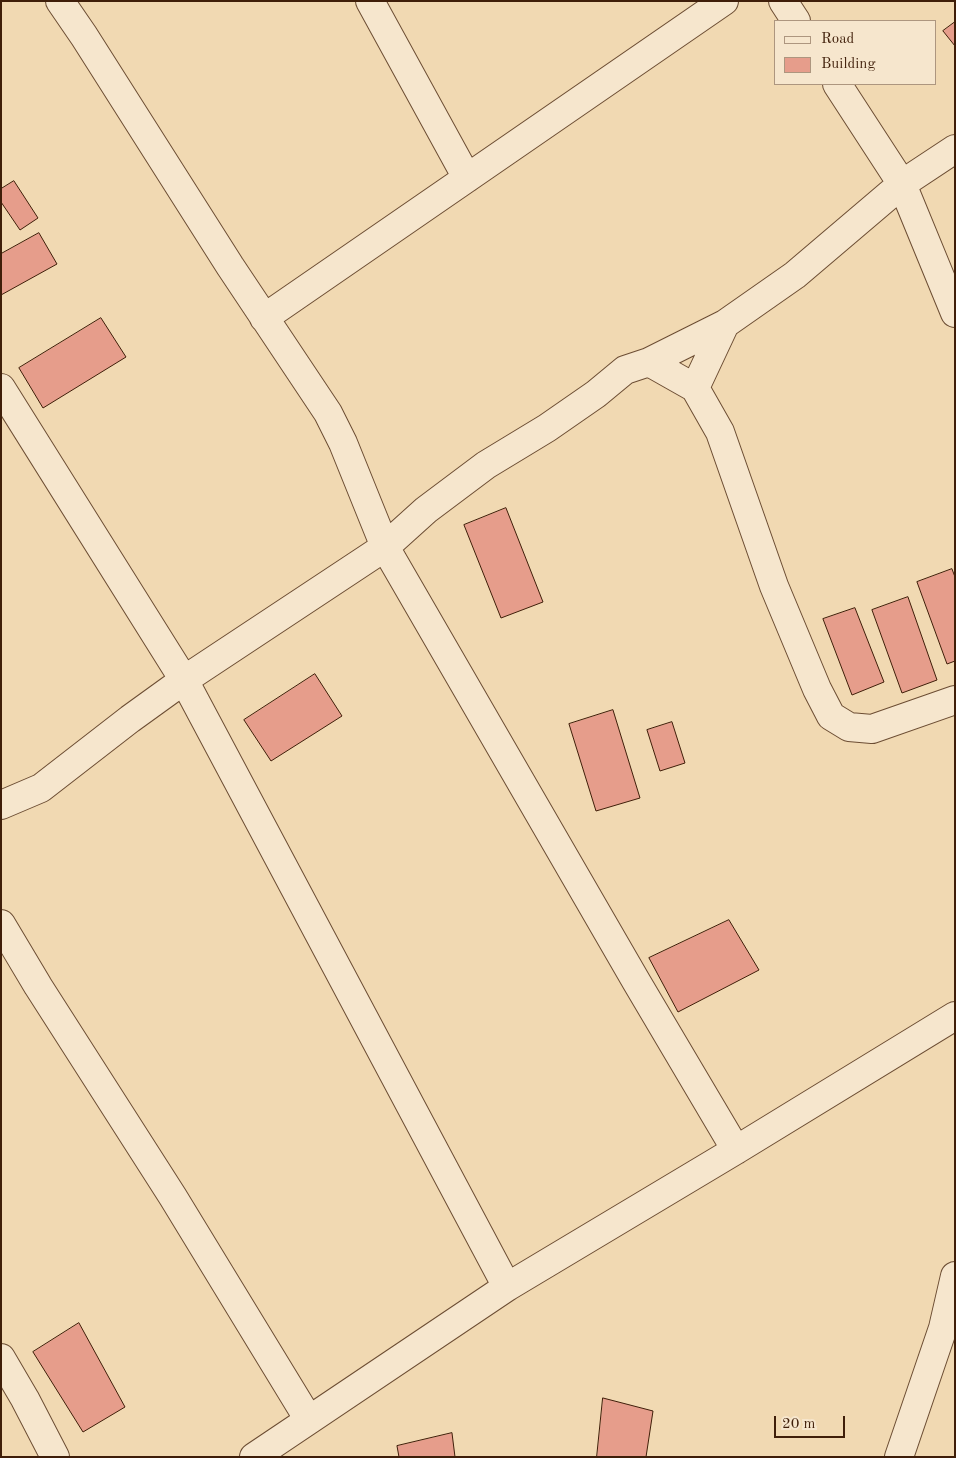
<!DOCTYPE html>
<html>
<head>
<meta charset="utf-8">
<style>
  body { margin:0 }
  #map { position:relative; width:956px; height:1458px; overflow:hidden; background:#f1d9b2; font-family:"Old Standard TT",serif }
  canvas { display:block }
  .frame { position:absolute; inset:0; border:2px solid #3f1e09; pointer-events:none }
  .legend { position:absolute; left:774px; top:20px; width:162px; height:65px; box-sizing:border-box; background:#f6e6cd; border:1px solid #ad967f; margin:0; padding:6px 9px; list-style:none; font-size:15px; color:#3f1e09 }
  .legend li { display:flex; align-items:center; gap:10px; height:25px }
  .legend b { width:25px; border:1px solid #ad967f }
  .scale { position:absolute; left:774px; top:1416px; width:71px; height:22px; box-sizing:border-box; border:2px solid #3f1e09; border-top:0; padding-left:6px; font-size:15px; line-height:18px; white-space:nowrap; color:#3f1e09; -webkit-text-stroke:4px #f6e6cd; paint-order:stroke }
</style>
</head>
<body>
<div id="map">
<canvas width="956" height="1458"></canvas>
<div class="frame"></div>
<ul class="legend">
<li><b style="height:6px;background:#f6e6cd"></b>Road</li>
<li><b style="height:14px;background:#e69d8b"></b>Building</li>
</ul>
<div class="scale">20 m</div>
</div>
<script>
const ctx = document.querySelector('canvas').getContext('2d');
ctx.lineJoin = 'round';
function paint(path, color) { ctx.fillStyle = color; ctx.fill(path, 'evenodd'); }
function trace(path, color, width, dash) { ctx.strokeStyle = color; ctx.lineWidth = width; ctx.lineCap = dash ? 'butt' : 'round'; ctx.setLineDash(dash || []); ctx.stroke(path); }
const building = new Path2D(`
  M 955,22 L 955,46 L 943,31 Z
  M 14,181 L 38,218 L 20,230 L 1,202 L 1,189 Z
  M 39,233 L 57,264 L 1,295 L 1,254 Z
  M 101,318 L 126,357 L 43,408 L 19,368 Z
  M 506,508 L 543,602 L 501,618 L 464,525 Z
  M 952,569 L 955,577 L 955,661 L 947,664 L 917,582 Z
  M 908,597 L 937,680 L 902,693 L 872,610 Z
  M 855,608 L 884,682 L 852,695 L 823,619 Z
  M 315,674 L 342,716 L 271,761 L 244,720 Z
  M 613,710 L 640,798 L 596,811 L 569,724 Z
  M 672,722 L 685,763 L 660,771 L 647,730 Z
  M 729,920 L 759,970 L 678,1012 L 649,958 Z
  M 79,1323 L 125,1407 L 83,1432 L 33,1352 Z
  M 603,1398 L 653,1411 L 646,1457 L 597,1457 Z
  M 452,1433 L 455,1457 L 399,1457 L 397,1446 Z`);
paint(building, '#e69d8b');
trace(building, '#3f1e09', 1);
const minor = new Path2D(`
  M 60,1 L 84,36 L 230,266 L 328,413 L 343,443 L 385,547 L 636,981 L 736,1150
  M 370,1 L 467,178
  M 783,1 L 796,21
  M 837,84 L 902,184 L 955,313
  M 955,149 L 902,184 L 795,275 L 725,324 L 695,388 L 720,432 L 774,586 L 817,689 L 831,716 L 849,727 L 872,729 L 955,700
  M 264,318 L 724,1
  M 649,362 L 725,324
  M 1,388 L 184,680 L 385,547 L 426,510 L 486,465 L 547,428 L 596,394 L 625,370 L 649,362 L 695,388
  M 1,805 L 41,788 L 130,719 L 184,680 L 507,1287
  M 1,924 L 38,986 L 173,1197 L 309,1420
  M 1,1358 L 25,1399 L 55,1457
  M 254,1457 L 507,1287 L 736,1150 L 955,1016
  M 899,1457 L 943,1328 L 955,1276`);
trace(minor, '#6c4d33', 30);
trace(minor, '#f6e6cd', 28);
</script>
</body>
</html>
